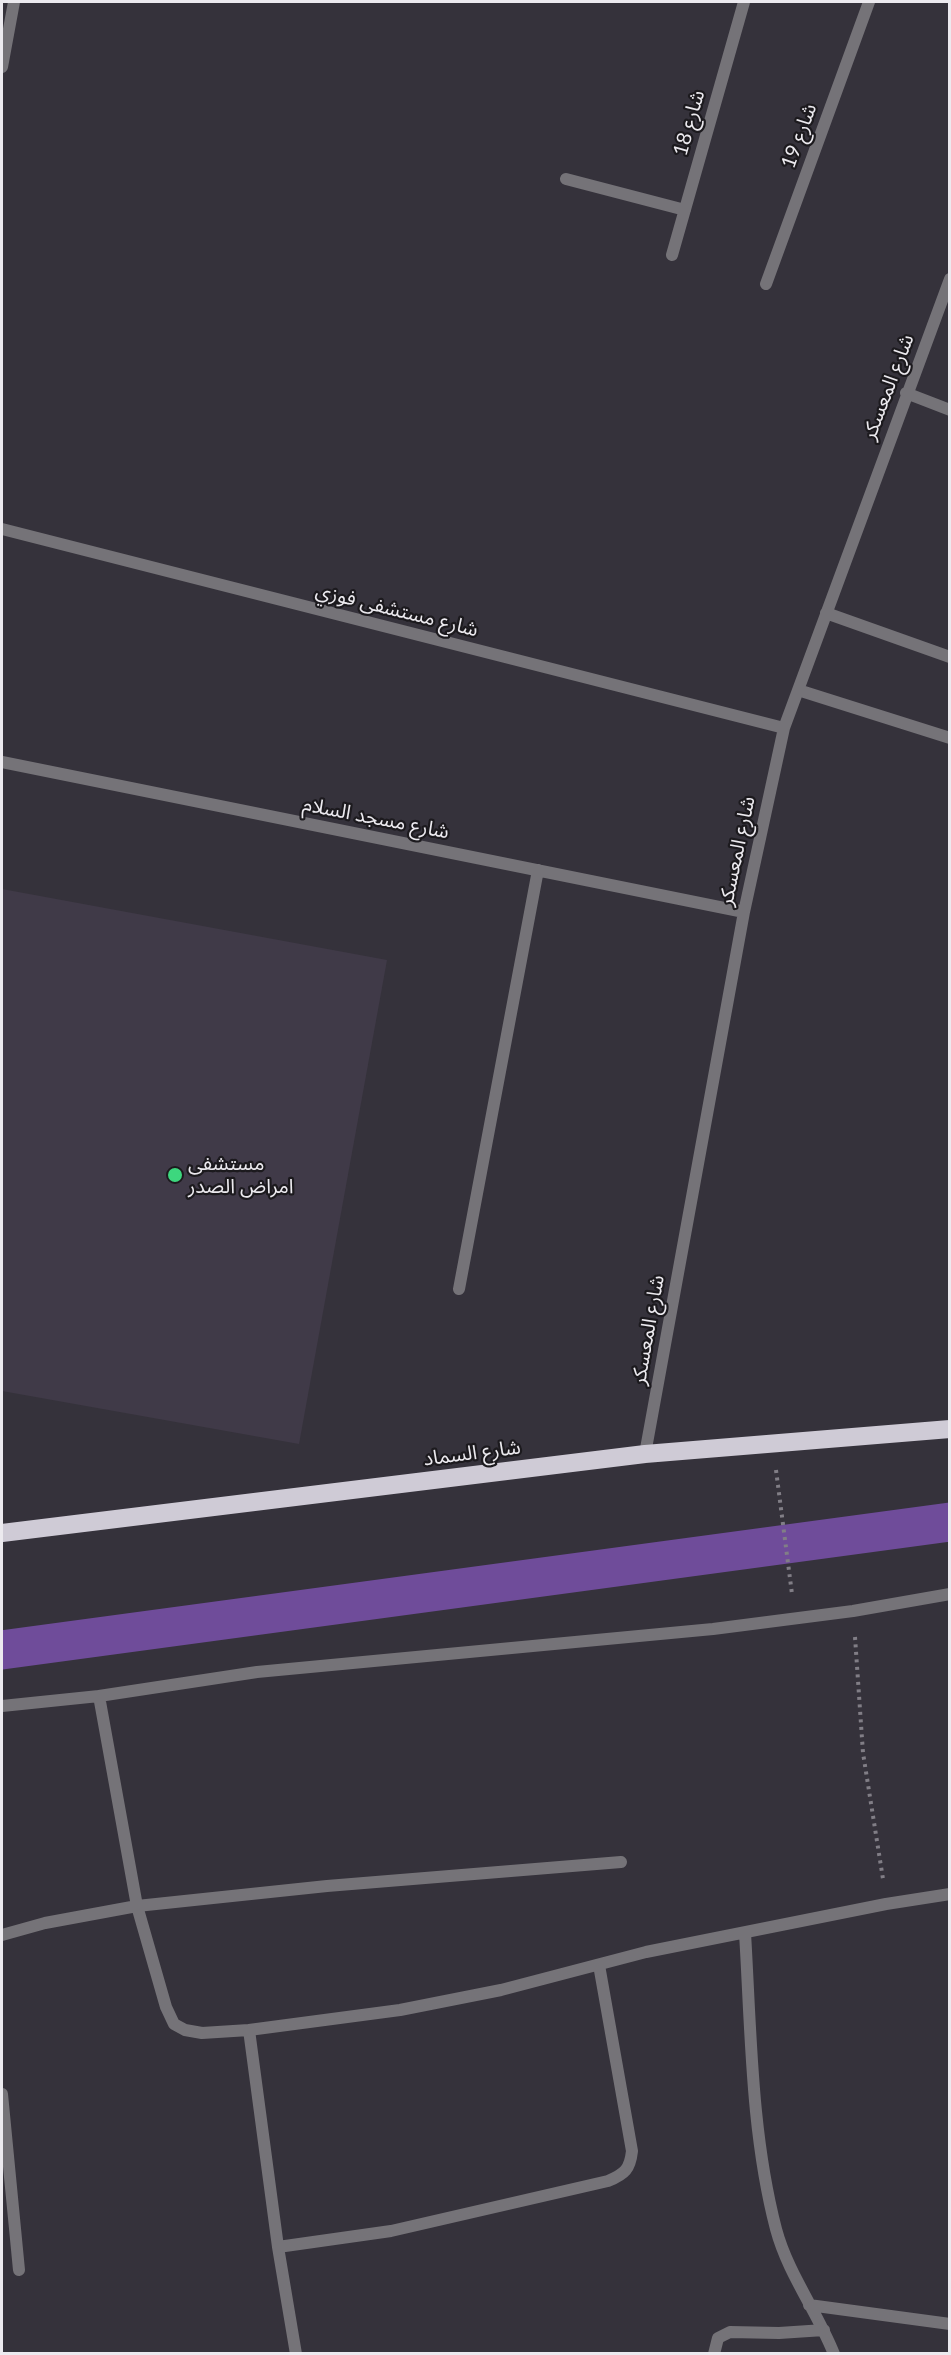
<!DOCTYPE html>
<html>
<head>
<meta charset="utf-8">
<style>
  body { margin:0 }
  #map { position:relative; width:951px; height:2355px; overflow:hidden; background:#35323b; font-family:Lato,sans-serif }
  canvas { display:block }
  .frame { position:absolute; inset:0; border:3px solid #eceaef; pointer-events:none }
</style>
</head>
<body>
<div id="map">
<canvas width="951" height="2355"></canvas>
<div class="frame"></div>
</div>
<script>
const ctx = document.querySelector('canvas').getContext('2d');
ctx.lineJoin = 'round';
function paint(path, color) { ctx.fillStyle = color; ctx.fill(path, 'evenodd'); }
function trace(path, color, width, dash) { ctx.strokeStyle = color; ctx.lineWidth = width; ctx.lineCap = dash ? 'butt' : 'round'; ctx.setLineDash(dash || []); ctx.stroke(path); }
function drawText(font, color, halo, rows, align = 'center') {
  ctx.font = font + ' Lato,"Noto Sans Arabic",sans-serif'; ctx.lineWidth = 4.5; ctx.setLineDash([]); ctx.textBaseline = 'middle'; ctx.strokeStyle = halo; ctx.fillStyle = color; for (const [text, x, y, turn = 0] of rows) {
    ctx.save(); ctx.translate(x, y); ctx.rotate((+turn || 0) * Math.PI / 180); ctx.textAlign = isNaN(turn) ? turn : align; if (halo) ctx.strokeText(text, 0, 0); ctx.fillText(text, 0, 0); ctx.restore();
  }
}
paint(new Path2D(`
  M 2,889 L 387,960 L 299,1444 L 2,1391 Z`), '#403a48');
trace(new Path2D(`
  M 2,1650 L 950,1522`), '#6f4c9a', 39);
trace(new Path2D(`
  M 776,1470 L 792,1594
  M 855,1637 L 863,1753 L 883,1879`), '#817e86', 4, [3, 4.5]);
trace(new Path2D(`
  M 2,67 L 14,2
  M 566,179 L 685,210
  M 672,255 L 744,2
  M 766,284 L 869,2
  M 906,393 L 950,410
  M 2,529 L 784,728
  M 826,613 L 950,657
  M 798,690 L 950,738
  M 2,762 L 744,912
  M 459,1289 L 538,870
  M 645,1454 L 744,912 L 784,728 L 950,279
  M 99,1696 L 137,1906 L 166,2007 L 174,2024 L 185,2030 L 202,2033 L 249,2030 L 400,2010 L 501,1990 L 646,1952 L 886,1904 L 950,1894
  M 2,1706 L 99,1696 L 257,1672 L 713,1629 L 853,1611 L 950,1594
  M 745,1933 C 751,2031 751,2133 776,2229 C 788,2274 817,2311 834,2354
  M 2,1935 L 45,1923 L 137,1906 L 327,1886 L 621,1862
  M 249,2030 L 278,2247 L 296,2354
  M 2,2094 L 19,2270
  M 278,2247 L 391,2231 L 608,2181 C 625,2174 630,2169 632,2151 L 599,1965
  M 809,2305 L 950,2324
  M 714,2354 L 718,2338 L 730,2332 L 779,2333 L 824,2330`), '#757378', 12);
trace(new Path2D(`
  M 2,1533 L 645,1454 L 950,1429`), '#cfcbd6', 18);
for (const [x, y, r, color] of [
  [175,1175,8,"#3dd77e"]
]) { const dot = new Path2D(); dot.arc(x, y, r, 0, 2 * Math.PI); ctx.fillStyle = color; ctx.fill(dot); trace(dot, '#1c1a1e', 2); }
drawText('20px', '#eceaef', '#1c1a1e', [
  ["شارع 18",689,123,-74],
  ["شارع 19",799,136,-70],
  ["شارع المعسكر",888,387,-69],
  ["شارع مستشفى فوزي",397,610,14],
  ["شارع مسجد السلام",376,818,11],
  ["شارع المعسكر",737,851,-78],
  ["شارع المعسكر",648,1330,-80],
  ["شارع السماد",472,1453,-7]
]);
drawText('20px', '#eceaef', '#1c1a1e', [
  ["مستشفى",188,1164],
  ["امراض الصدر",188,1187]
], 'left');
</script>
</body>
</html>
